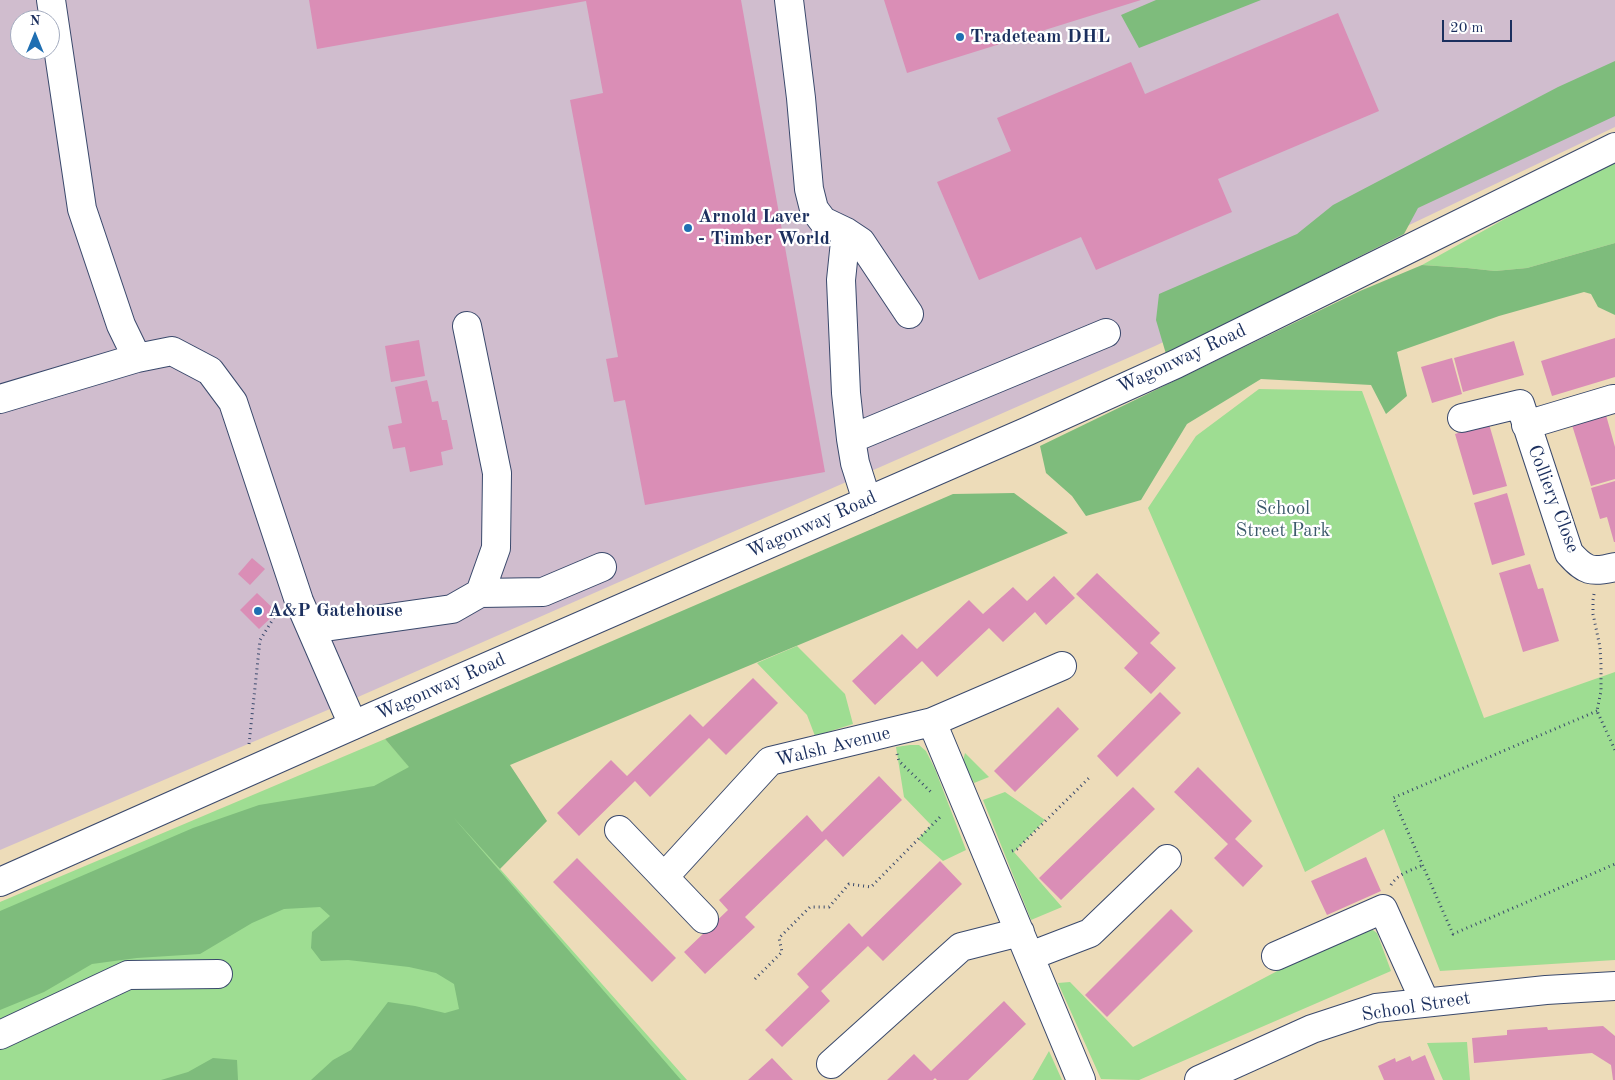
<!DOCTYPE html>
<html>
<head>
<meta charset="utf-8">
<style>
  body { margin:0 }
  #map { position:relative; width:1615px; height:1080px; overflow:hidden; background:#eddcb9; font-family:"Old Standard TT",serif }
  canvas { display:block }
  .north { position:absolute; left:10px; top:10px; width:50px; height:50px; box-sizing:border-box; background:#fff; border:1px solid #a4acbf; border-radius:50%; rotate:0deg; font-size:14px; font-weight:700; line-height:20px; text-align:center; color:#1b2f5e }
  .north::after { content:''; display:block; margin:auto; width:18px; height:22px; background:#1f6fb2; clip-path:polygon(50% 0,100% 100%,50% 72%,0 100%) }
  .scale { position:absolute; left:1442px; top:20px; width:70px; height:22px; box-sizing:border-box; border:2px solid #1b2f5e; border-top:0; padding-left:6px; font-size:15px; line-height:18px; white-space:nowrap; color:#1b2f5e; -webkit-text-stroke:4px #fff; paint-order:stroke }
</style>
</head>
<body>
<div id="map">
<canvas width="1615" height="1080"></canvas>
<div class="north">N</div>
<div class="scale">20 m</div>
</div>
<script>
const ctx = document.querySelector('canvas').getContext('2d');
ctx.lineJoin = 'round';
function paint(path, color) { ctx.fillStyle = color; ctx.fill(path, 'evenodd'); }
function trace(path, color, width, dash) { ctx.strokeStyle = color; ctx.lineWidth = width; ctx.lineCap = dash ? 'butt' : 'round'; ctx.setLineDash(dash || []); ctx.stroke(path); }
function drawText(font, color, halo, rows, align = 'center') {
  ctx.font = font + ' "Old Standard TT",serif'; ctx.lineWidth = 4.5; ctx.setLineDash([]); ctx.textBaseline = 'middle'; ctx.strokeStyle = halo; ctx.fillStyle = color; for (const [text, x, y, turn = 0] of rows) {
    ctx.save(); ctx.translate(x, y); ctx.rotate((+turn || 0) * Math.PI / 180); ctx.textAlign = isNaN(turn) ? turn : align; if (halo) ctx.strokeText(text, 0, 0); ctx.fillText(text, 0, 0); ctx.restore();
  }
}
paint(new Path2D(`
  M 0,0 L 1615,0 L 1615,127 L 1155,346 L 358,697 L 0,850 ZM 20,20 L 50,20 L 50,50 L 20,50 Z`), '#d0bdce');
paint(new Path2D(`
  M 1615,160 L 1615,243 L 1527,268 L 1495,271 L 1467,268 L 1422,265 L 1510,216 Z
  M 1259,389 L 1362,391 L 1484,718 L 1615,672 L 1615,960 L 1440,971 L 1384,829 L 1305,872 L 1148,508 L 1196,436 Z
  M 797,646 L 845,694 L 853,724 L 815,736 L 807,715 L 757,663 Z
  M 385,739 L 687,1080 L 0,1080 L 0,902 Z
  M 910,745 L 919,745 L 926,751 L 935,769 L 966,850 L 943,861 L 918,839 L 931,825 L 904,797 L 896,747 Z
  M 965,753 L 989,777 L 974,783 L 963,761 Z
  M 1005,792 L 1045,820 L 1014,852 L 1062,907 L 1031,920 L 983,800 Z
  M 1359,928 L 1370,928 L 1377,933 L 1391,971 L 1139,1080 L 1101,1079 L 1058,983 L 1070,982 L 1133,1047 Z
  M 1467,1042 L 1470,1080 L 1443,1080 L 1427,1043 Z
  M 1049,1051 L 1062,1080 L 1032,1080 L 1033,1079 Z`), '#9edd92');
paint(new Path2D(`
  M 1156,0 L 1261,0 L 1139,48 L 1121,15 Z
  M 1615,61 L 1615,116 L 1418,208 L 1404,234 L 1166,354 L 1156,320 L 1159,294 L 1297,234 L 1333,205 L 1558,87 Z
  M 1615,243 L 1615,315 L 1598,307 L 1591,294 L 1584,292 L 1499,316 L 1397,352 L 1407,396 L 1386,414 L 1371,385 L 1261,379 L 1187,424 L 1141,500 L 1086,516 L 1072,496 L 1046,473 L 1040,446 L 1360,291 L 1422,265 L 1467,268 L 1495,271 L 1527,268 Z
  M 1014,493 L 1068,533 L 510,765 L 547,821 L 500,869 L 453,817 L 681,1080 L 311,1080 L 333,1060 L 351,1050 L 388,1002 L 415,1006 L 445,1013 L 459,1009 L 454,984 L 436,973 L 409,967 L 348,960 L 321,961 L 311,948 L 312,932 L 330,916 L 320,907 L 284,909 L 252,923 L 200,954 L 137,958 L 92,964 L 44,992 L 0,1010 L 0,911 L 193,828 L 259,805 L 374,786 L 409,767 L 385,739 L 953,494 Z
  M 213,1058 L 237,1060 L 238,1080 L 161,1080 L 188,1072 Z`), '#7ebc7c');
paint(new Path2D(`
  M 309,0 L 741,0 L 825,472 L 645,505 L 625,400 L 614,402 L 606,359 L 618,357 L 570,100 L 603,93 L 586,1 L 317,49 Z
  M 884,0 L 1141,0 L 907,73 Z
  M 1338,13 L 1379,111 L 1218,179 L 1232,212 L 1096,270 L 1081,237 L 979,280 L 937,182 L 1011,151 L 997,118 L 1131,62 L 1145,94 Z
  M 1615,338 L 1615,377 L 1552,396 L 1541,361 Z
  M 419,340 L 425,376 L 391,382 L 385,346 Z
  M 1514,341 L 1524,375 L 1463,392 L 1454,358 Z
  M 1452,358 L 1462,394 L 1432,403 L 1421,367 Z
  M 427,380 L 432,402 L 438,401 L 442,420 L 447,420 L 453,449 L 441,452 L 443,465 L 410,472 L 405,447 L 393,449 L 388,426 L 402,423 L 395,387 Z
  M 1606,415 L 1615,447 L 1615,479 L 1591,486 L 1572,425 Z
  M 1489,424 L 1507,486 L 1473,495 L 1455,434 Z
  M 1615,481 L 1615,542 L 1614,542 L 1607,517 L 1600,519 L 1591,488 Z
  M 1507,493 L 1525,555 L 1492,565 L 1474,503 Z
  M 252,558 L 265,569 L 250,585 L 238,574 Z
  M 1530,564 L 1538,589 L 1543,588 L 1559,641 L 1523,652 L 1499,573 Z
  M 1097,573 L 1160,633 L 1150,643 L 1176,668 L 1151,694 L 1124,668 L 1138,653 L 1076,594 Z
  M 1054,576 L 1075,598 L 1046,625 L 1035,612 L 1003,642 L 989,628 L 937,677 L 922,661 L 875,705 L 852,681 L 902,634 L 917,649 L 969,600 L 983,614 L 1013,587 L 1027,601 Z
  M 257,593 L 277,612 L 259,629 L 240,610 Z
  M 753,678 L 778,703 L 726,755 L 709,738 L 650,797 L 635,781 L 579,836 L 557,813 L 611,760 L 627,776 L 690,714 L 703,727 Z
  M 1160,692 L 1181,713 L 1117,777 L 1097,756 Z
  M 1058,707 L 1079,729 L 1015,792 L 994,771 Z
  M 1198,767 L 1252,821 L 1235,839 L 1263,866 L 1243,887 L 1214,858 L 1228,844 L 1174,792 Z
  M 879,776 L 902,800 L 843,857 L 826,839 L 745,917 L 755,927 L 705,974 L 684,952 L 728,910 L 719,900 L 807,815 L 822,832 Z
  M 1133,787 L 1155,809 L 1061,900 L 1039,878 Z
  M 1366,857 L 1381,891 L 1327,915 L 1311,881 Z
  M 577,858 L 676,958 L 652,982 L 553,882 Z
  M 940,861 L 962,884 L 883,961 L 868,946 L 821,991 L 830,1001 L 782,1047 L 765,1030 L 809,987 L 797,974 L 849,923 L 862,937 Z
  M 1171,909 L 1193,931 L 1107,1017 L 1085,995 Z
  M 1004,1001 L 1026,1024 L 968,1080 L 937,1080 L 935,1078 L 933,1080 L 887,1080 L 914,1054 L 931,1071 Z
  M 1603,1026 L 1615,1036 L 1615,1080 L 1613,1080 L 1611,1065 L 1592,1053 L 1474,1063 L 1472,1038 L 1507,1035 L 1507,1030 L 1547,1027 L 1548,1030 Z
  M 1425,1055 L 1435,1080 L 1384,1080 L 1378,1066 L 1395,1058 L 1396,1062 L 1410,1056 L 1412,1061 Z
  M 772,1058 L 793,1080 L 748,1080 Z`), '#da8eb6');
const minor = new Path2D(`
  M 51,0 L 82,209 L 121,325 L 137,358
  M 789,0 L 801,98 L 809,189 L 814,209 L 823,221 L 846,232 L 861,242 L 909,314
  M 846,232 L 841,280 L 846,393 L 851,439
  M 0,399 L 137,358 L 172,351 L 210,371 L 233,402 L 299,601 L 353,725
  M 1462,418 L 1520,404 L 1569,553 C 1585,571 1591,573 1615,567
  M 1526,425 L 1613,399
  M 867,501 L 855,463 L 851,439 L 1106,333
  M 480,593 L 543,592 L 602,567
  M 312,631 L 325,627 L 452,609 L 480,593 L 496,548 L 497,473 L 467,326
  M 932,722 L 1081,1080
  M 619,830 L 704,919
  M 664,877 L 770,761 L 932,722 L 1062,666
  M 1030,956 L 1090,933 L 1167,859
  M 1276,956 L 1383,909 L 1425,1002
  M 0,1035 L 128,975 L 218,974
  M 831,1064 L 961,947 L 1020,932
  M 1199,1080 L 1312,1029 L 1376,1008 L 1546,990 L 1615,986`);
const major = new Path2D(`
  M 0,882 L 374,716 L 1028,431 L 1176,364 L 1615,147`);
trace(minor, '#3a496c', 30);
trace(major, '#3a496c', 30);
trace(new Path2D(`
  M 1594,594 L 1593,600 L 1593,614 L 1600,647 L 1601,665 L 1601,691 L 1597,711 L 1615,750
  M 1597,711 L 1393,798 L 1453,934 L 1615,864
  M 249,744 L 260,640 L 277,613
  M 897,754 L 899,761 L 933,794
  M 1012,851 L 1017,849 L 1091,776
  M 1391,885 C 1397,874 1412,870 1423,865
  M 755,979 L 782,952 L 779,938 L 810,907 L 829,907 L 849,884 L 871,887 L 940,817 L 943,815`), '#3a496c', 3, [1, 4]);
trace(minor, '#fff', 28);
trace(major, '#fff', 28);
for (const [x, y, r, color] of [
  [960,37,5,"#1f6fb2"],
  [688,228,5,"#1f6fb2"],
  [258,611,5,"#1f6fb2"]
]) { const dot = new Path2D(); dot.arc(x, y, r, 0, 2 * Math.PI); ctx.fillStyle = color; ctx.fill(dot); trace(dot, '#fff', 2); }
drawText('bold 19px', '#1b2f5e', '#fff', [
  ["Tradeteam DHL",970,37],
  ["Arnold Laver",698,217],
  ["- Timber World",698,239],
  ["A&P Gatehouse",268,611]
], 'left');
drawText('19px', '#1b2f5e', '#fff', [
  ["Wagonway Road",1182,359,-25],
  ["Colliery Close",1553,499,69],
  ["Wagonway Road",812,525,-24],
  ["Wagonway Road",441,687,-24],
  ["Walsh Avenue",833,747,-14],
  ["School Street",1416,1007,-9]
]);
drawText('19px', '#3c5a6b', '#fff', [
  ["School",1283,509],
  ["Street Park",1283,531]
]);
</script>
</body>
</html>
